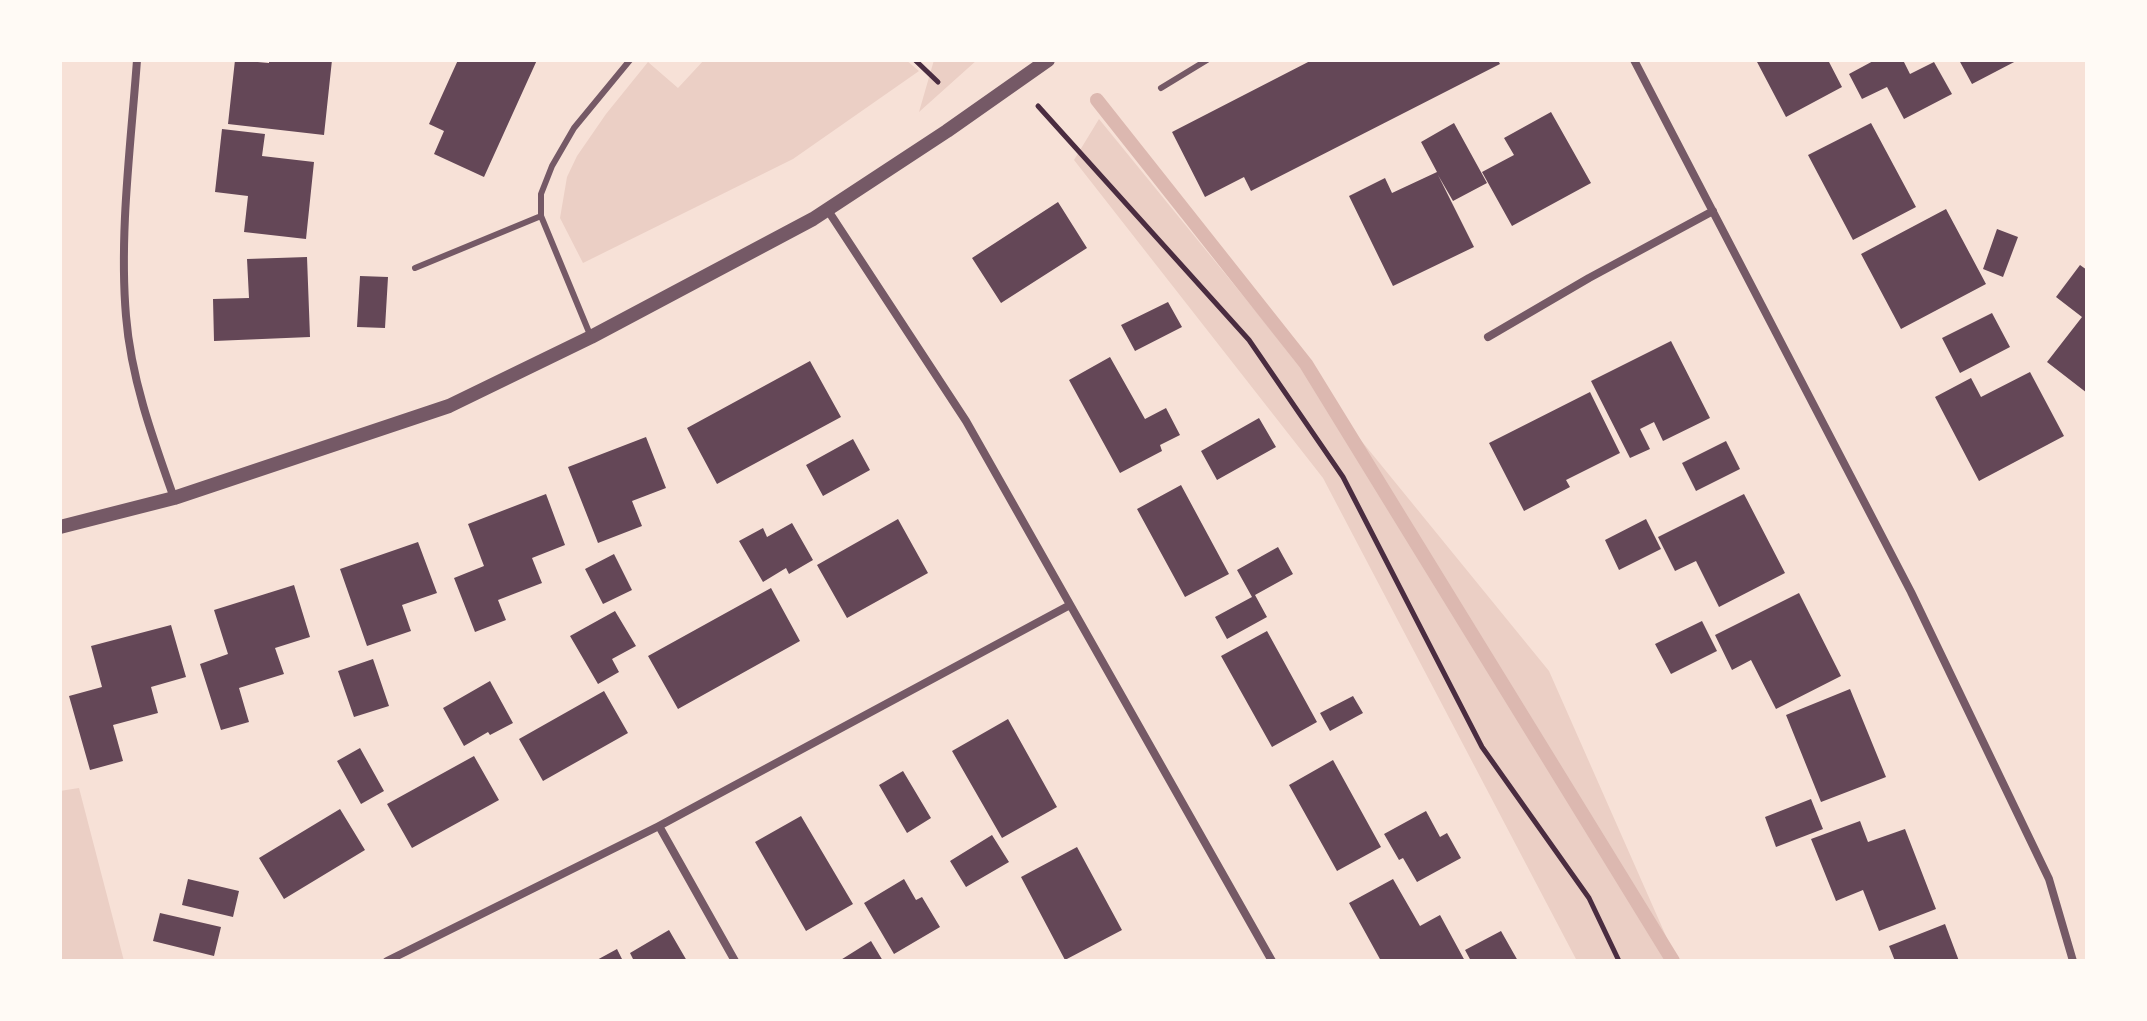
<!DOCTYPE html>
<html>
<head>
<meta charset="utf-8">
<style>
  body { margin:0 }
  #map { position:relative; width:2147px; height:1021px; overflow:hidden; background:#f7e1d7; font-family:"Varela Round",sans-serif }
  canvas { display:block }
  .frame { position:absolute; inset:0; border:62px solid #fffaf5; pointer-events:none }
</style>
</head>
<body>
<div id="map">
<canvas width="2147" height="1021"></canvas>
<div class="frame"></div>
</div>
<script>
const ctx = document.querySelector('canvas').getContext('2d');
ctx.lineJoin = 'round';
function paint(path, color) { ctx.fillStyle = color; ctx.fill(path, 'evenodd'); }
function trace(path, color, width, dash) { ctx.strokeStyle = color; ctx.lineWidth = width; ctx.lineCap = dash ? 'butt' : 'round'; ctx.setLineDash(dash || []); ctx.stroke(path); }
paint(new Path2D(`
  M 704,60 L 906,60 L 919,71 L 793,159 L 583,263 L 560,218 L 567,177 L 577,156 L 606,114 L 648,62 L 678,88 Z
  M 934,60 L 977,60 L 919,112 Z
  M 1099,119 L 1549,671 L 1677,961 L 1577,961 L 1323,478 L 1074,160 Z
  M 79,788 L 124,961 L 60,961 L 60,791 Z`), '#ebcfc5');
trace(new Path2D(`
  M 1097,100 L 1306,364 L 1673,961`), '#dcb8b0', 14);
paint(new Path2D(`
  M 235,60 L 269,63 L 269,60 L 332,60 L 324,135 L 228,124 Z
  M 458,60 L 537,60 L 484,177 L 434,154 L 444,131 L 429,124 Z
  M 1312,60 L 1498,60 L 1500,64 L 1251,191 L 1244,177 L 1205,197 L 1172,132 Z
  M 1756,60 L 1828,60 L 1842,87 L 1786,117 Z
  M 1875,60 L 1903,60 L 1910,74 L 1934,62 L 1952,94 L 1904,119 L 1887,87 L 1862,99 L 1849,74 Z
  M 1959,60 L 2018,60 L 1972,84 Z
  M 1551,112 L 1591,183 L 1512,226 L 1482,172 L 1514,155 L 1504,138 Z
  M 1454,123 L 1487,183 L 1453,201 L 1438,175 L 1474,247 L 1393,286 L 1349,196 L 1385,178 L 1392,193 L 1437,172 L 1421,142 Z
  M 1871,123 L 1916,207 L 1853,240 L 1808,155 Z
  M 222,129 L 265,134 L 262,156 L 314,162 L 306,239 L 244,232 L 248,196 L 215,192 Z
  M 1058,202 L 1087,248 L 1001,303 L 972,258 Z
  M 1946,209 L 1986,284 L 1901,329 L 1861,254 Z
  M 1997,229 L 2018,237 L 2003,277 L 1983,269 Z
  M 307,257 L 310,337 L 214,341 L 213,299 L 249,298 L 247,259 Z
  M 2080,265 L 2087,270 L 2087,393 L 2047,362 L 2082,317 L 2056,297 Z
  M 360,276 L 388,277 L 385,328 L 357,327 Z
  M 1168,302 L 1182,327 L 1135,351 L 1121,325 Z
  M 1992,313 L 2010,347 L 1960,373 L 1942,338 Z
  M 1671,341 L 1710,418 L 1663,441 L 1654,422 L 1640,429 L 1650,449 L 1630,458 L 1591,381 Z
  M 1110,357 L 1145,419 L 1166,408 L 1180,435 L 1160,445 L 1162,451 L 1120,473 L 1069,380 Z
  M 810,361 L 841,417 L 717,484 L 687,428 Z
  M 2030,372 L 2064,436 L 1979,481 L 1935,397 L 1971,378 L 1981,397 Z
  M 1590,392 L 1620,453 L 1566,480 L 1570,487 L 1524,511 L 1489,443 Z
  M 1259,418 L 1276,447 L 1217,480 L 1201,451 Z
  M 646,437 L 666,488 L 632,501 L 642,526 L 598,543 L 568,467 Z
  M 853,439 L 870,470 L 823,496 L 806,465 Z
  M 1726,441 L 1740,469 L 1696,491 L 1682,463 Z
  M 1181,485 L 1229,574 L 1185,597 L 1137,509 Z
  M 546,494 L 565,545 L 532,558 L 542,583 L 498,600 L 506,620 L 475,632 L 454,578 L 484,566 L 468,524 Z
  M 1744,494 L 1785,573 L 1719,607 L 1696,561 L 1675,571 L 1658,537 Z
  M 898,519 L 928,573 L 847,618 L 817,565 Z
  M 1646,519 L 1661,549 L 1619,570 L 1605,540 Z
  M 792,523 L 813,560 L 789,574 L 786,568 L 763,582 L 739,541 L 763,528 L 767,537 Z
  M 418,542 L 437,593 L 402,605 L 411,631 L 367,646 L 340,569 Z
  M 1278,547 L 1293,574 L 1255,595 L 1267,617 L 1227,639 L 1215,617 L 1252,597 L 1237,570 Z
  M 614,554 L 632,590 L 603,604 L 585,569 Z
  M 294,585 L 310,637 L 275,648 L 284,674 L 239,688 L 249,722 L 221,730 L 200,664 L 228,654 L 214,610 Z
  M 771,588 L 800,641 L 678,709 L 648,656 Z
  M 1799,593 L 1841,676 L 1776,709 L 1751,660 L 1732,670 L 1715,635 Z
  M 615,611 L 636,646 L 612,659 L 619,672 L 598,684 L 570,636 Z
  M 1702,621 L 1717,651 L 1671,674 L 1655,644 Z
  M 171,625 L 186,677 L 151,687 L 158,713 L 113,725 L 123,761 L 90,770 L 69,696 L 102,687 L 91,646 Z
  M 1267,631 L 1317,722 L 1272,747 L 1221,656 Z
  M 373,659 L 389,706 L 354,717 L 338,671 Z
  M 490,681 L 513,723 L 490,735 L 488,732 L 464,746 L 443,708 Z
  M 1850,689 L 1886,777 L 1821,802 L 1786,715 Z
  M 604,691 L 628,733 L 543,781 L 519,739 Z
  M 1353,696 L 1363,713 L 1330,731 L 1320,713 Z
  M 1008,719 L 1057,807 L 1002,838 L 952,751 Z
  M 360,748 L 384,791 L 361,804 L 337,761 Z
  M 474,756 L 499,800 L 412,848 L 387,804 Z
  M 1333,760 L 1381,847 L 1337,871 L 1289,785 Z
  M 903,771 L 931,818 L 907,833 L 879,785 Z
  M 1811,799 L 1823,829 L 1776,847 L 1765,817 Z
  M 340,809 L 365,850 L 284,899 L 259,858 Z
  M 1426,811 L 1440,837 L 1447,833 L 1461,858 L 1417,882 L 1403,858 L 1399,860 L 1384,834 Z
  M 801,816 L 853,904 L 806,931 L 755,842 Z
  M 1860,821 L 1868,842 L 1905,829 L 1936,909 L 1879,931 L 1863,890 L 1836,901 L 1811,839 Z
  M 992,835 L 1009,862 L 966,887 L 950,861 Z
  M 1077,847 L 1122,930 L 1065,960 L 1021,877 Z
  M 188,879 L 239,891 L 233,917 L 182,905 Z
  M 904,879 L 916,900 L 922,897 L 940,927 L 894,954 L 864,903 Z
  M 1393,879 L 1420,926 L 1440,915 L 1465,961 L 1381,961 L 1349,903 Z
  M 160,913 L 221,927 L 214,956 L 153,941 Z
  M 1945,924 L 1959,961 L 1895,961 L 1889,946 Z
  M 669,930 L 687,961 L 634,961 L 630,953 Z
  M 1501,931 L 1518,961 L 1471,961 L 1465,950 Z
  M 871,941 L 883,961 L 839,961 Z
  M 617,949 L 623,961 L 595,961 Z`), '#644757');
trace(new Path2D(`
  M 915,60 L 938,82
  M 1038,106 L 1249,340 L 1343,477 L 1482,747 L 1589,898 L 1619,961`), '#4a2c40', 5);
trace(new Path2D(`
  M 1161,88 L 1207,60
  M 415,268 L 541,216
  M 591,337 L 541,216 L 541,194 L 552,166 L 574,128 L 630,60`), '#755966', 6);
trace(new Path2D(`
  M 137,60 C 131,143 119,233 126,316 C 131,379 153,439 174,498
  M 1634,60 L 1911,592 L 2049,879 L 2073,961
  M 827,209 L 966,421 L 1272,961
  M 1488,337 L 1589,278 L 1713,211
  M 659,826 L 735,961
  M 387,961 L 659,826 L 1070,605`), '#755966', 8);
trace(new Path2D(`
  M 60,527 L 174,498 L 449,406 L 591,337 L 813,219 L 947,131 L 1048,60`), '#755966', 14);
</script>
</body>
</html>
